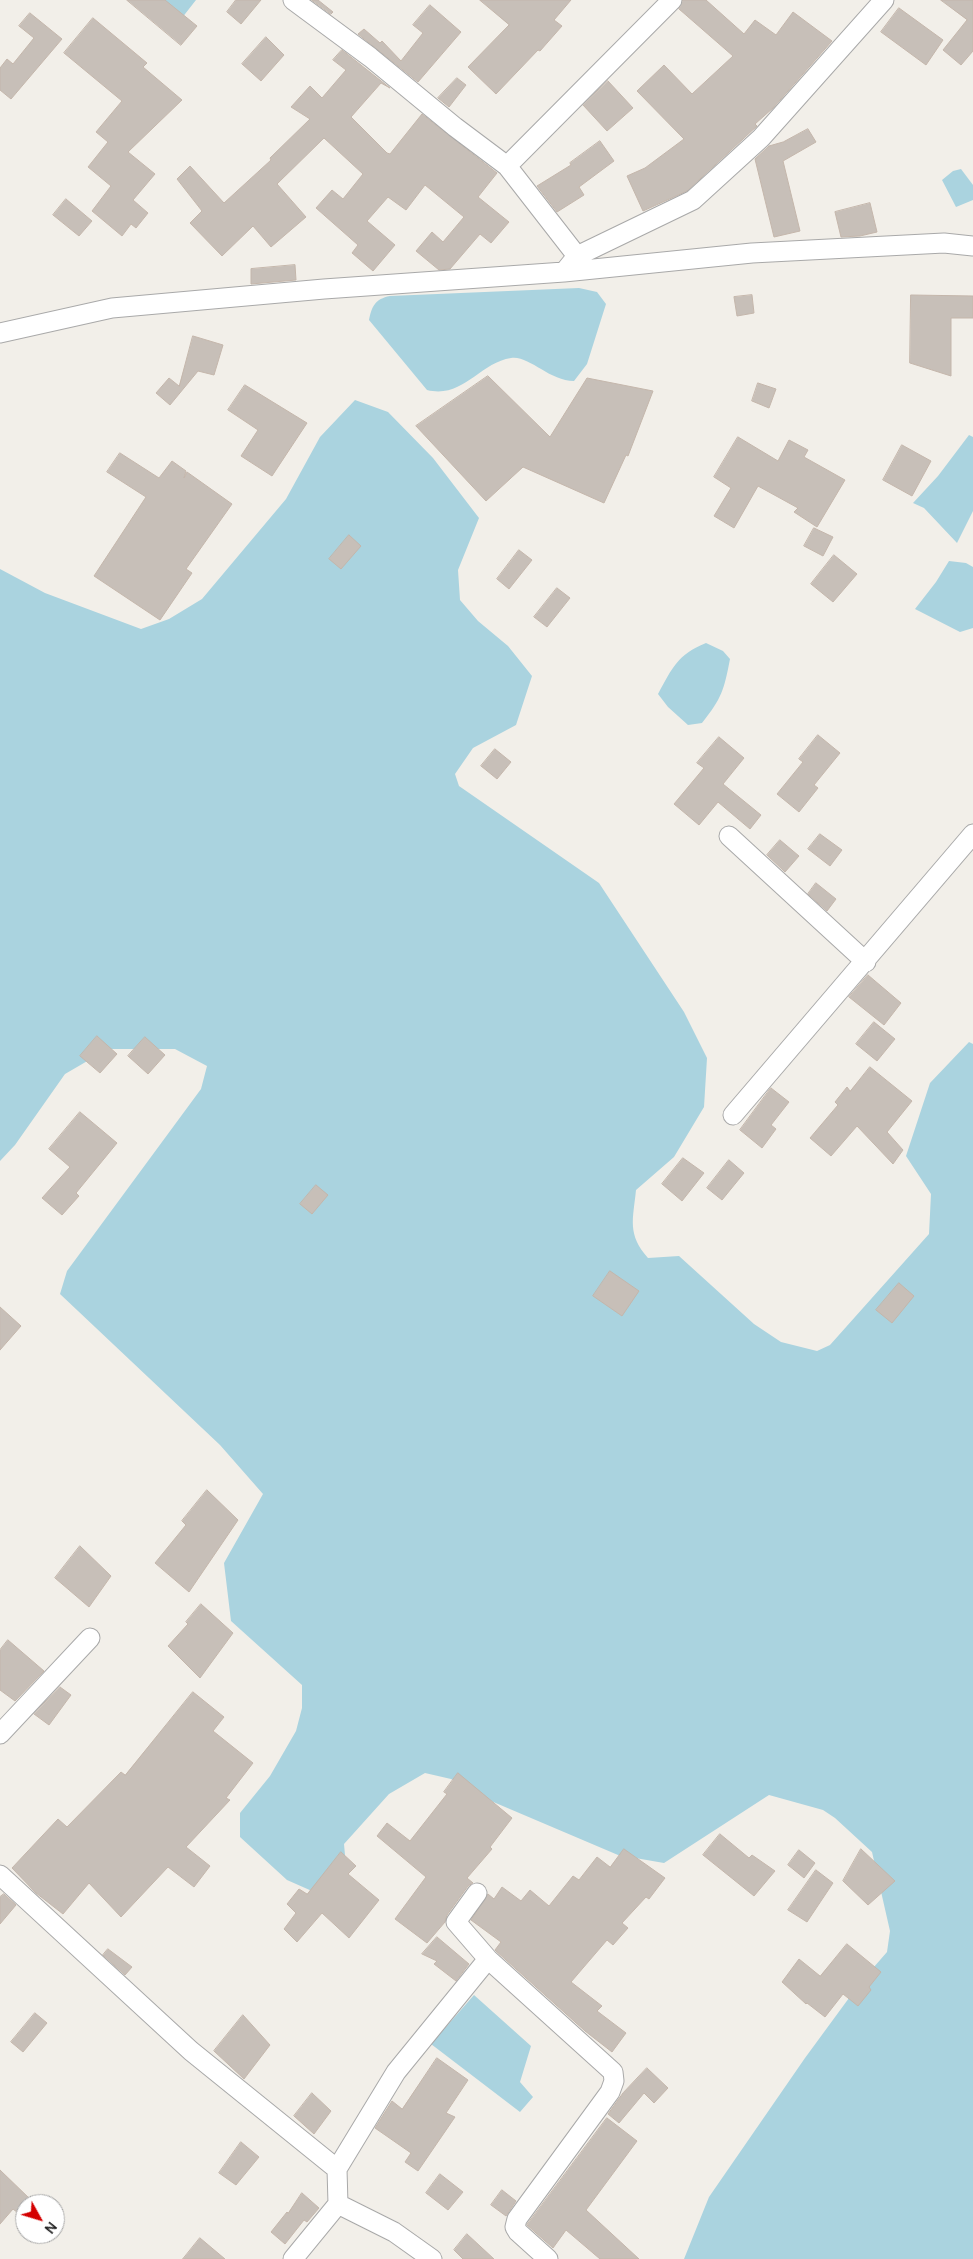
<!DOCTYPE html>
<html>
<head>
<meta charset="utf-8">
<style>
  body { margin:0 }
  #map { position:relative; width:973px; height:2259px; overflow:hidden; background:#f2efe9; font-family:Manrope,sans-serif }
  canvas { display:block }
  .north { position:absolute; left:15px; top:2194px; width:50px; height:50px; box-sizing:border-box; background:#fff; border:1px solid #a7a7a7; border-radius:50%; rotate:129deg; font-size:14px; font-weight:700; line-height:20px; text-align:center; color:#222 }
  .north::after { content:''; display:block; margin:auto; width:18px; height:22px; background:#d40000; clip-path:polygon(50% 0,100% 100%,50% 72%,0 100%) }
</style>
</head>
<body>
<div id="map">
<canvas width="973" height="2259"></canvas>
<div class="north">N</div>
</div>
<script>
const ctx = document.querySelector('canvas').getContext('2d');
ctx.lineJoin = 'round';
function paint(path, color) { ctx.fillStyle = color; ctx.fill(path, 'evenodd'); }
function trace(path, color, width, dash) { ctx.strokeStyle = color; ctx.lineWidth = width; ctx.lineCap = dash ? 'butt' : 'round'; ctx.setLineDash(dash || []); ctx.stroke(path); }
paint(new Path2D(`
  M 141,0 L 196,0 L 178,23 Z
  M 961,169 L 973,185 L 973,200 L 956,207 L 942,180 L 953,171 Z
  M 579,288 L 597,292 L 606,304 L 587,364 L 574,381 C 549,381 529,355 511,358 C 479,363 463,399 427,390 L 369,320 C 372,306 375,299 390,296 Z
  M 355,400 L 388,412 L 433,458 L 479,518 L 458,570 L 460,600 L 478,621 L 508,646 L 532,676 L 516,725 L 473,748 L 455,774 L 459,786 L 599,883 L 684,1012 L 707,1058 L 704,1107 L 674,1157 L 636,1190 C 633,1220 627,1234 648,1258 L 679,1256 L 754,1324 L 781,1342 L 817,1351 L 830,1345 L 929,1234 L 931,1194 L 906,1156 L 930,1083 L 969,1042 L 973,1044 L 973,2259 L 684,2259 L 709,2197 L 805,2058 L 860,1983 L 887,1952 L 890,1931 L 872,1852 L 835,1818 L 823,1810 L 769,1795 L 664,1863 L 618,1855 L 491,1801 L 451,1779 L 425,1773 L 389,1794 L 344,1844 L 348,1889 L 321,1895 L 287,1880 L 240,1837 L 240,1813 L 270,1776 L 296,1731 L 302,1708 L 302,1685 L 231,1621 L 224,1563 L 263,1494 L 220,1445 L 60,1294 L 67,1271 L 201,1089 L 207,1066 L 175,1049 L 108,1049 L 65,1074 L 15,1145 L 0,1161 L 0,569 L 45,593 L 141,629 L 169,619 L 202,599 L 286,499 L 320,437 Z
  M 969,435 L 973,437 L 973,511 L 957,543 L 924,508 L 913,503 L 938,476 Z
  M 949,561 L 966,563 L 973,567 L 973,628 L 960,632 L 915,609 L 936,582 Z
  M 706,643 L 723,651 L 730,659 C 724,690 722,698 702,723 L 688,725 L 668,707 L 658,694 C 673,667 677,655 706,643 Z
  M 474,1995 L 531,2046 L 520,2082 L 533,2097 L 520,2112 L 431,2044 Z`), '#aad3df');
const building = new Path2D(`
  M 127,0 L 165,0 L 197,26 L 181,45 Z
  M 236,0 L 261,0 L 241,24 L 227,12 Z
  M 312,0 L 318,0 L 333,12 L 331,14 Z
  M 480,0 L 571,0 L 554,20 L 562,26 L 540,51 L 538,50 L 496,94 L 468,67 L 509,25 Z
  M 683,0 L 706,0 L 744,34 L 755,20 L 776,35 L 793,12 L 832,41 L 773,108 L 755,124 L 757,126 L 687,191 L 643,211 L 627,176 L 645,168 L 684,139 L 637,91 L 664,65 L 692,94 L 733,56 L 679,9 Z
  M 941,0 L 973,0 L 973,51 L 961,65 L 943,50 L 967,20 Z
  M 430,5 L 461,32 L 418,82 L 358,34 L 364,29 L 380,43 L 382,41 L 401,61 L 423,33 L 413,25 Z
  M 899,8 L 943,40 L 926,65 L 881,32 Z
  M 30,13 L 62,39 L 11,99 L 0,90 L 0,68 L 7,59 L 13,64 L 34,38 L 19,26 Z
  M 93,18 L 147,63 L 143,67 L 182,100 L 128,152 L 155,174 L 133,200 L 148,213 L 136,228 L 131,224 L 122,236 L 92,211 L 111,186 L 88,167 L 108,142 L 96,132 L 122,101 L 64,53 Z
  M 266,37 L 284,55 L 261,81 L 242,64 Z
  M 342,50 L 390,88 L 381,83 L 351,117 L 387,153 L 390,154 L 422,114 L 497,173 L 478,197 L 509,222 L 491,243 L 480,234 L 450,269 L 439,270 L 416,251 L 432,232 L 443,242 L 464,217 L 425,185 L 406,210 L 388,197 L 367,221 L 395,245 L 373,271 L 352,253 L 358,245 L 316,208 L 332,190 L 343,199 L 363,174 L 324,138 L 277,184 L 306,217 L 271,247 L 253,226 L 222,256 L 190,223 L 202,211 L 177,179 L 190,166 L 224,203 L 271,160 L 270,158 L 310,119 L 291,107 L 310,86 L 322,98 L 346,70 L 333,60 Z
  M 457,78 L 466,85 L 449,107 L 438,98 Z
  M 608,81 L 633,108 L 607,131 L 583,105 Z
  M 808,129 L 816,142 L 783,161 L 800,231 L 774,237 L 755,159 L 769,146 L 783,142 Z
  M 600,141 L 614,161 L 579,187 L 584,195 L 557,212 L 537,186 L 571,165 L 570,163 Z
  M 66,199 L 92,221 L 79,236 L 53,215 Z
  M 870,203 L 877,232 L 860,236 L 841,237 L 835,212 Z
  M 295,265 L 296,280 L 251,284 L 251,269 Z
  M 752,295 L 754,313 L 737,316 L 734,297 Z
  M 911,295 L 973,296 L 973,318 L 951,318 L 951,376 L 910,363 Z
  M 193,336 L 223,345 L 214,375 L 198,371 L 170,405 L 156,393 L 169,378 L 179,386 Z
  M 488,376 L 550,437 L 587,378 L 653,391 L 628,456 L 626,455 L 604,503 L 523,467 L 486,501 L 416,426 Z
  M 758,383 L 776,389 L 769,408 L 752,401 Z
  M 245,385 L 307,423 L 272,476 L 241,456 L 258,430 L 228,410 Z
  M 738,437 L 778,461 L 789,440 L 808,450 L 804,457 L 845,480 L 817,527 L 794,512 L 798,508 L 758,486 L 734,528 L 714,516 L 731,488 L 714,477 Z
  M 902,445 L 931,461 L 912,496 L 883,480 Z
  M 120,453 L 159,478 L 172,461 L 186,471 L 184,478 L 187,472 L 232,504 L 186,569 L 192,573 L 160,620 L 94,576 L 146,497 L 107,472 Z
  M 814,528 L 833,537 L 823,556 L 804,546 Z
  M 349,535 L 361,546 L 341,569 L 329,559 Z
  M 519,550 L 532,560 L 509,589 L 497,579 Z
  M 834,555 L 857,574 L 833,602 L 811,584 Z
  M 557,588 L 570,598 L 547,627 L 534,617 Z
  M 818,735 L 840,753 L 814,785 L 818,788 L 799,812 L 777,794 L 803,762 L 799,759 Z
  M 719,737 L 744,758 L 723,784 L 761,815 L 750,829 L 718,802 L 699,825 L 674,804 L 704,768 L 697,763 Z
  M 495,749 L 511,762 L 497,779 L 481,766 Z
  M 820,834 L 842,850 L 830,866 L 808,849 Z
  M 780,840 L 799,856 L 785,872 L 767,855 Z
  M 816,883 L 836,899 L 827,911 L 808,894 Z
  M 868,975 L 901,1003 L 884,1025 L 849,997 Z
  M 874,1022 L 895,1039 L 877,1061 L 856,1044 Z
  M 97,1036 L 117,1054 L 100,1073 L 80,1056 Z
  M 145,1037 L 165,1055 L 148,1074 L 128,1056 Z
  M 870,1067 L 912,1101 L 887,1132 L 903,1150 L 893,1164 L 857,1126 L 831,1156 L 810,1138 L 838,1105 L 835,1102 L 847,1087 L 850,1091 Z
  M 771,1088 L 789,1102 L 771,1125 L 776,1129 L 762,1148 L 740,1130 Z
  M 80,1112 L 117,1143 L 76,1193 L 79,1196 L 62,1215 L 42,1198 L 70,1167 L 49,1149 Z
  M 683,1158 L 704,1173 L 682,1201 L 662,1184 Z
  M 729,1160 L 744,1173 L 722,1200 L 707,1188 Z
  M 316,1185 L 328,1195 L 312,1214 L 300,1204 Z
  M 610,1271 L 639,1291 L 622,1316 L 593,1296 Z
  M 899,1283 L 914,1296 L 892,1323 L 876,1310 Z
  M 0,1307 L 21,1326 L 0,1350 Z
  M 207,1490 L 238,1520 L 189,1592 L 155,1563 L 186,1525 L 182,1521 Z
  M 80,1546 L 111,1576 L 89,1607 L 55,1578 Z
  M 201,1604 L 233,1633 L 200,1678 L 168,1646 L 188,1624 L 186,1622 Z
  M 8,1640 L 44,1671 L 15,1701 L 0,1690 L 0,1650 Z
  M 60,1687 L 71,1695 L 49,1725 L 34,1714 Z
  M 193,1692 L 224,1717 L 213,1731 L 253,1763 L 226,1798 L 230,1800 L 186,1847 L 210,1866 L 194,1887 L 168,1867 L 121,1917 L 89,1883 L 63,1914 L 36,1893 L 12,1868 L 58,1819 L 67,1827 L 121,1772 L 125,1775 Z
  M 458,1773 L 512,1818 L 490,1847 L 492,1849 L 467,1878 L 473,1883 L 468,1886 L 447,1915 L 445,1922 L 427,1943 L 395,1919 L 426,1877 L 377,1836 L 387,1823 L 410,1841 L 447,1794 L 444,1792 Z
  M 720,1834 L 749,1858 L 752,1855 L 775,1871 L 754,1896 L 703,1855 Z
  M 624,1849 L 665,1878 L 649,1899 L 646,1897 L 622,1923 L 628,1928 L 613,1945 L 607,1940 L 571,1982 L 602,2006 L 597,2011 L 626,2033 L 612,2052 L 585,2031 L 496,1951 L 495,1950 L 501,1942 L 471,1920 L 488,1894 L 494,1899 L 502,1887 L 521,1901 L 530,1890 L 549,1906 L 573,1876 L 579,1880 L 597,1857 L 610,1867 Z
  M 861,1849 L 895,1881 L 868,1905 L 843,1881 Z
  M 799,1850 L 815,1863 L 804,1878 L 788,1865 Z
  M 341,1852 L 356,1866 L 348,1874 L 379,1900 L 349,1938 L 322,1913 L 297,1942 L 284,1929 L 296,1913 L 287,1904 L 299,1889 L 307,1894 Z
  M 816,1870 L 833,1883 L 807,1922 L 788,1910 Z
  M 4,1894 L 16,1905 L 0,1924 L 0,1897 Z
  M 437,1937 L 469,1964 L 456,1981 L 434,1964 L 437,1961 L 422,1954 Z
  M 847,1944 L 881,1972 L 869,1987 L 871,1990 L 858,2006 L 843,1994 L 825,2017 L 807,2003 L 806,2004 L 782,1982 L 799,1959 L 820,1976 Z
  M 108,1949 L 132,1967 L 125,1975 L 103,1955 Z
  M 35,2013 L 47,2023 L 23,2052 L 11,2042 Z
  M 243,2015 L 270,2045 L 244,2079 L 214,2051 Z
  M 437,2058 L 468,2080 L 446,2113 L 455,2117 L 418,2171 L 405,2162 L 411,2153 L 375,2128 L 392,2101 L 402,2109 Z
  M 647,2068 L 668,2088 L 654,2103 L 644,2093 L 619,2123 L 608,2114 L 623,2093 Z
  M 312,2093 L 331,2111 L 314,2134 L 294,2116 Z
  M 607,2118 L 637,2141 L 586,2210 L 639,2259 L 600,2259 L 566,2230 L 553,2248 L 527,2225 Z
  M 241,2142 L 259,2157 L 236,2185 L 219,2173 Z
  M 0,2170 L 30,2199 L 18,2213 L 13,2209 L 0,2224 Z
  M 440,2174 L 463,2192 L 448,2210 L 426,2193 Z
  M 502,2190 L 516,2201 L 506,2216 L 491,2205 Z
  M 302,2193 L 319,2208 L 307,2222 L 304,2220 L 285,2244 L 271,2232 L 287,2212 L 288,2213 Z
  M 467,2234 L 494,2259 L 463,2259 L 454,2250 Z
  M 200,2238 L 225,2259 L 183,2259 Z`);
paint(building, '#c7bfb8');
trace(building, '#c4b6ab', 1);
const minor = new Path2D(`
  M 293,0 L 370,57 L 455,127 L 507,166 L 577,256
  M 507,166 L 672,0
  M 564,272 L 577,256 L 693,200 L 761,138 L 884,0
  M 0,333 L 112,308 L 324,289 L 564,272 L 752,253 L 944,243 L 973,246
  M 729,836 L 866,962
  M 733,1115 L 973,834
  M 0,1734 L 90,1638
  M 0,1875 L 191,2051 L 337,2169 L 338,2204 L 293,2259
  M 477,1893 L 456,1922 L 488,1959
  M 337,2169 L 396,2072 L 488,1959 L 613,2072 L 614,2081 L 610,2092 L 517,2219 L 515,2227 L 518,2232 L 548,2259
  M 338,2204 L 394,2232 L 432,2259`);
trace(minor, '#a9a9a9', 21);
trace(minor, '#fff', 19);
</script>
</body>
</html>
